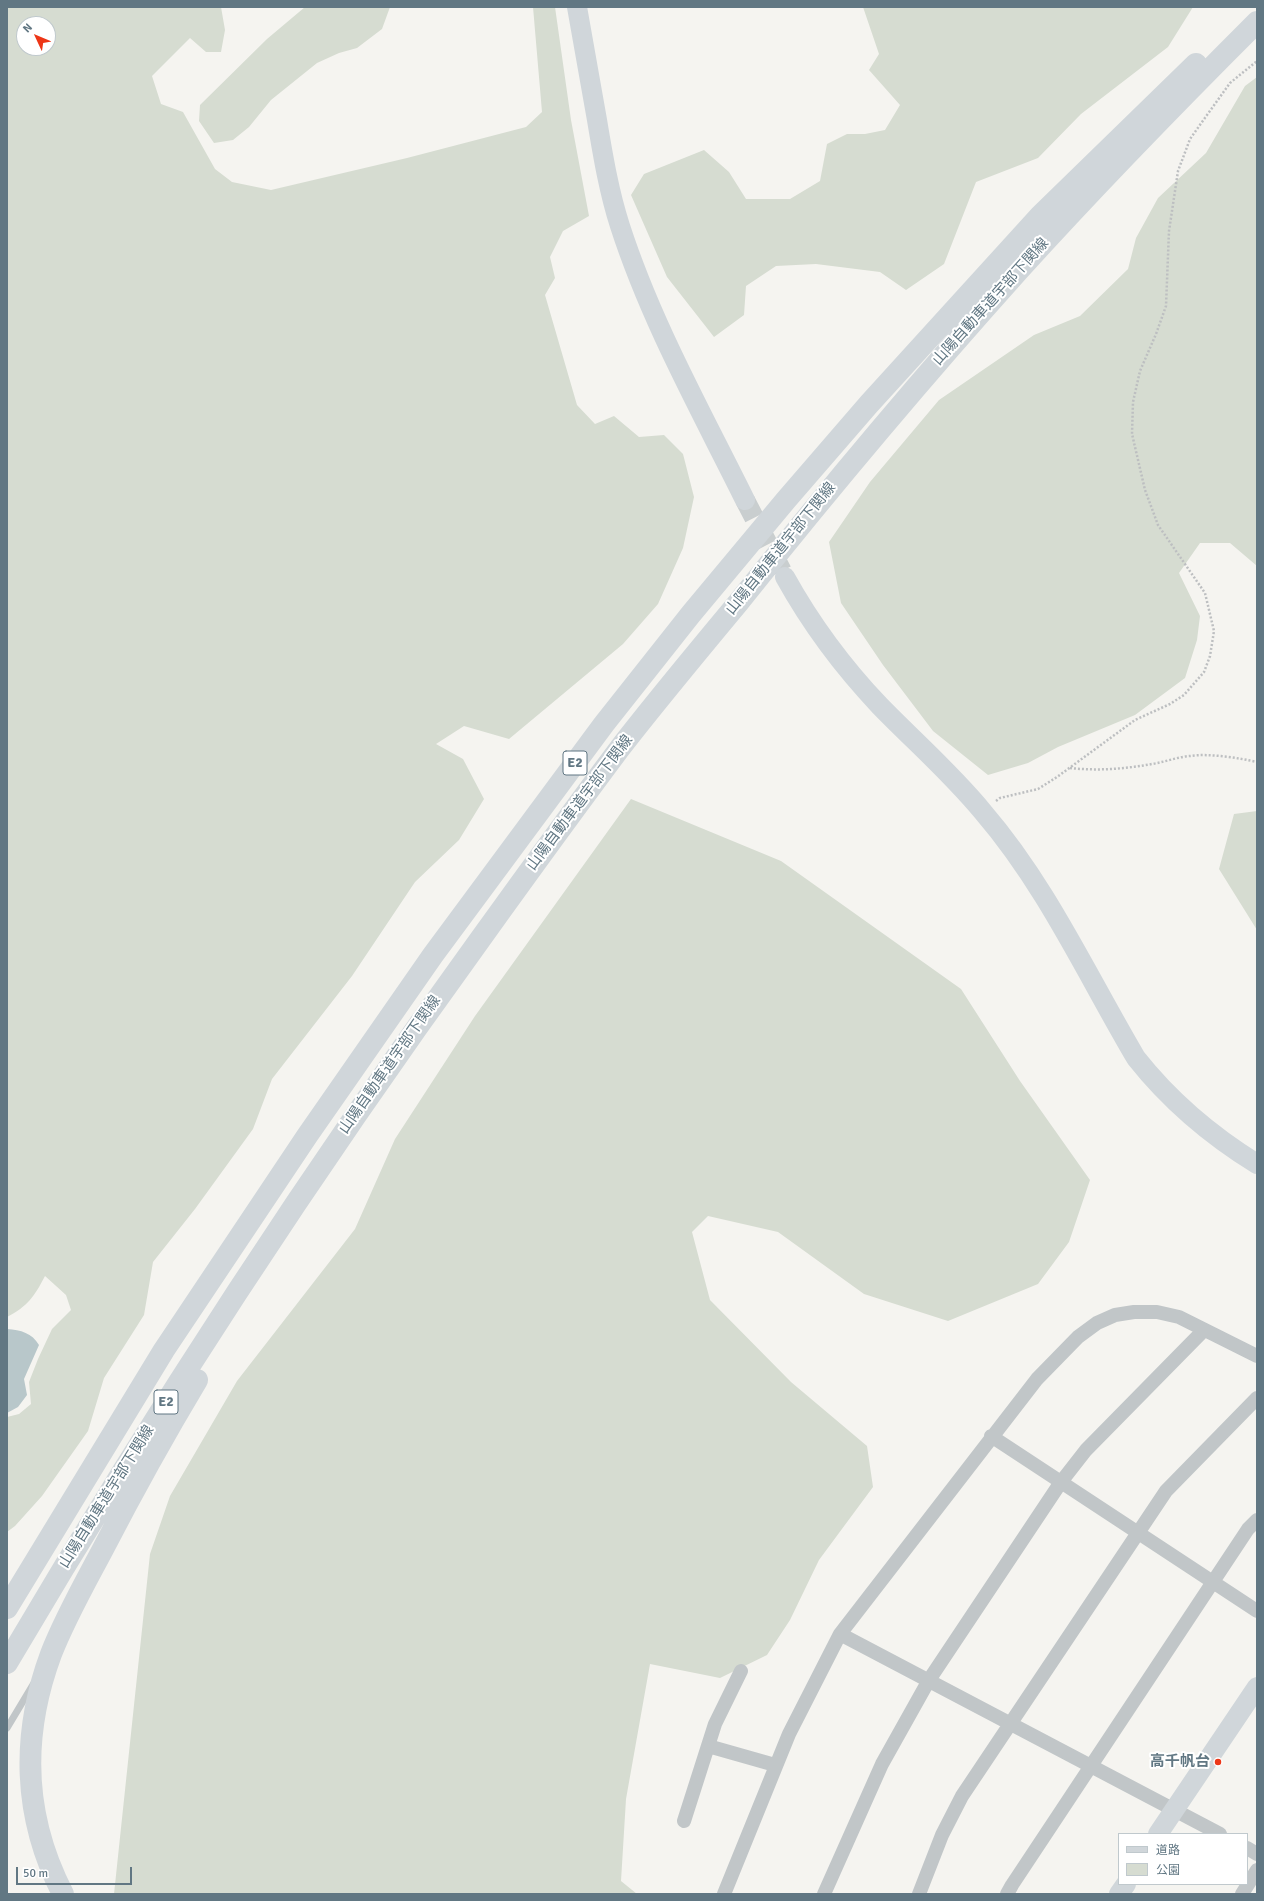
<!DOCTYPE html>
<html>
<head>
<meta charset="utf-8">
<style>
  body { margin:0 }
  #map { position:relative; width:1264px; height:1901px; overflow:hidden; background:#f5f4f0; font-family:Signika,"Noto Sans JP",sans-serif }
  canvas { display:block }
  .frame { position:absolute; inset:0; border:8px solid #617783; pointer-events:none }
  .legend { position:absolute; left:1118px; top:1833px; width:130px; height:52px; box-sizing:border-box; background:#fff; border:1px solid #c0c9cd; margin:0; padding:5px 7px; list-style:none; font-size:12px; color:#617783 }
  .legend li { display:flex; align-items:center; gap:8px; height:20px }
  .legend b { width:20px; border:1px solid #c0c9cd }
  .north { position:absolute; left:16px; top:16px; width:40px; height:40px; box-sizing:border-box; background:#fff; border:1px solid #c0c9cd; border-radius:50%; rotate:314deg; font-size:11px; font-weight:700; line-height:16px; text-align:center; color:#617783 }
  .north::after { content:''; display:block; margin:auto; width:14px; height:18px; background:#ed3617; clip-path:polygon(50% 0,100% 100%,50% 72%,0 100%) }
  .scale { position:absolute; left:16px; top:1867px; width:116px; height:18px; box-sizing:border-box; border:2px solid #617783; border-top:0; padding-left:5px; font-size:12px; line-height:14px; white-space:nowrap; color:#617783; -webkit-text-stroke:3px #fff; paint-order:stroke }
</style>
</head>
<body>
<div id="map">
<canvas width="1264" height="1901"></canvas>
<div class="frame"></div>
<ul class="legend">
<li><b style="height:5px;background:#d0d6da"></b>道路</li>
<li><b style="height:11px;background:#d6dcd1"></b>公園</li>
</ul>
<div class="north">N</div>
<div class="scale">50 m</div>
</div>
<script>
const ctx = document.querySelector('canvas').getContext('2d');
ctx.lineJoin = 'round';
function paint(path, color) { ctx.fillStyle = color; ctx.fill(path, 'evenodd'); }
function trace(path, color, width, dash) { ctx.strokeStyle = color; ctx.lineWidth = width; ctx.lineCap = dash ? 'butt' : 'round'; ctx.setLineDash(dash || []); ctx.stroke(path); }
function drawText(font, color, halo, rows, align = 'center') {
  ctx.font = font + ' Signika,"Noto Sans JP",sans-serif'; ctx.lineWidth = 4; ctx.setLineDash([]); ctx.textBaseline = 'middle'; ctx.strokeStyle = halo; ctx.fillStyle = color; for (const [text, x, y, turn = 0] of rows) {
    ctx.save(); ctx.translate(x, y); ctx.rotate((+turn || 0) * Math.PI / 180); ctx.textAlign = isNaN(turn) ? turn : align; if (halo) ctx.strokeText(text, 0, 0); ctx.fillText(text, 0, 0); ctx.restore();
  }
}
paint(new Path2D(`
  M 7,7 L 221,7 L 225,30 L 221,52 L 206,52 L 190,38 L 152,76 L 161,104 L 183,112 L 215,169 L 232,182 L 271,190 L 407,158 L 526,127 L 542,112 L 533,7 L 555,7 L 571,120 L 589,216 L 563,231 L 550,257 L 555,278 L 545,295 L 577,405 L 595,424 L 614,416 L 639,437 L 664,435 L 683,454 L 694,497 L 683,548 L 658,604 L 623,644 L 509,739 L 464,726 L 436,744 L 463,759 L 484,799 L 459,840 L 415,882 L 352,976 L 272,1079 L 253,1129 L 195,1209 L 153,1262 L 144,1315 L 104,1378 L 88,1431 L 42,1496 L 15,1526 L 7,1532 L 7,1417 L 19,1414 L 31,1404 L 29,1382 L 38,1359 L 52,1329 L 71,1310 L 66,1295 L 45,1276 C 34,1297 28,1306 7,1317 ZM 24,24 L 48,24 L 48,48 L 24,48 Z
  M 305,7 L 390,7 L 382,29 L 357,48 L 339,53 L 317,63 L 271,100 L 249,127 L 233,140 L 214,143 L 199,121 L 200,105 L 267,39 Z
  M 863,7 L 1193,7 L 1168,47 L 1081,114 L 1038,158 L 976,182 L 944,264 L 906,290 L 880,272 L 816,264 L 776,266 L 746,286 L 744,315 L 714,337 L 667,277 L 631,195 L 644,174 L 704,150 L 729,172 L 746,199 L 790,199 L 820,181 L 827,144 L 847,134 L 865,134 L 885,130 L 900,105 L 869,70 L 879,54 Z
  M 1257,77 L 1257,566 L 1230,543 L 1200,543 L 1179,573 L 1200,616 L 1197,640 L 1185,678 L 1135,715 L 1058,747 L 1028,763 L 988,775 L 933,731 L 883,665 L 841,603 L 829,542 L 870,482 L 939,400 L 1034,335 L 1080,316 L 1128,269 L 1136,238 L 1158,198 L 1206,153 L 1245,86 Z
  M 631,799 L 781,861 L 961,989 L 1020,1081 L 1090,1180 L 1069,1242 L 1038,1284 L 948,1321 L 864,1294 L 778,1232 L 708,1216 L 692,1232 L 710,1300 L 791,1382 L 867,1446 L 873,1487 L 819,1560 L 790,1620 L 767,1655 L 720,1678 L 650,1664 L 626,1799 L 621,1881 L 637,1894 L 114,1894 L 150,1554 L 170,1496 L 237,1381 L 355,1229 L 395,1139 L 475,1016 Z
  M 1257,811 L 1257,930 L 1219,869 L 1234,814 Z`), '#d6dcd1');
paint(new Path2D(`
  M 7,1329 C 21,1330 32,1333 39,1345 L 24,1379 L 27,1395 L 18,1407 L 7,1413 Z`), '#b8c7ca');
trace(new Path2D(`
  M 745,500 L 785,577`), '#c9cecf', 20, [20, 10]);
trace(new Path2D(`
  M 1070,768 C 1097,771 1125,769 1152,764 C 1165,762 1177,757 1190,756 C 1209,753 1239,758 1257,762
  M 996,801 L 1000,798 L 1038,789 L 1057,777 L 1135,720 L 1170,704 L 1184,695 L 1204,672 L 1210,656 L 1214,631 L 1205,593 L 1158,525 L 1145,490 L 1132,434 L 1133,402 L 1140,371 L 1156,334 L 1166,306 L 1169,231 L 1178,171 L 1190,139 L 1207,115 L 1230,83 L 1257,61`), '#bdbfc1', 2.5, [2, 2]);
trace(new Path2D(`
  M 7,1728 L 34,1683`), '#c1c6c8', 7);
trace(new Path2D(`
  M 991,1436 L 1257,1611
  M 840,1634 L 1220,1834
  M 708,1746 L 775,1765
  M 684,1821 L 715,1724 L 741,1671
  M 1247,1848 L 1257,1854
  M 724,1894 L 789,1734 L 840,1634 L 1037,1379 L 1078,1337 L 1097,1323 L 1115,1315 L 1134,1312 L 1157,1312 L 1179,1317 L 1257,1356
  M 824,1894 L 882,1764 L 929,1680 L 1061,1482 L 1086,1450 L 1204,1330
  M 919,1894 L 942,1835 L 962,1796 L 1166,1491 L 1257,1398
  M 1007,1894 L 1012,1885 L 1248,1529 L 1257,1520
  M 1242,1894 L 1257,1870`), '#c1c6c8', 14);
trace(new Path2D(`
  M 577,7 C 584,45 590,82 597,120 C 603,156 609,192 620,226 C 651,322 701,411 745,500
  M 785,577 C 811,624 843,667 880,706 C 914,741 952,774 983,812 C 1046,885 1087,975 1136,1058 C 1170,1101 1210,1135 1257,1164
  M 1158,1834 L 1257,1687
  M 1119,1894 L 1126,1884`), '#d0d6da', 20);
trace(new Path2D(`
  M 7,1608 L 164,1350 L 307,1136 L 433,955 L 604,724 L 691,614 L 786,500 L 869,404 L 1040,216 L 1196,64
  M 7,1663 C 153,1415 310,1174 479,941 C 525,877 572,812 620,748 C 658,699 698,651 738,603 C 829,489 922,378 1019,270 C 1096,185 1176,103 1257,22
  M 63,1894 C 23,1817 21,1735 51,1654 C 65,1618 85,1583 103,1549 C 133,1491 164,1435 197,1380`), '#d0d6da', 22);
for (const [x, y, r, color] of [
  [1218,1762,4,"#ed3617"]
]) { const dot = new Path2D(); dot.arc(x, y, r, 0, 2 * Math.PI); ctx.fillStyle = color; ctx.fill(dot); trace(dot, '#fff', 1.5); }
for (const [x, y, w] of [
  [575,763,24],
  [166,1402,24]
]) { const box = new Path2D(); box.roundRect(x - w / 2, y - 12, w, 24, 3); ctx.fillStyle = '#fff'; ctx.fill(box); trace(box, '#617783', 1); }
drawText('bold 14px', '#617783', null, [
  ["E2",575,763],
  ["E2",166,1402]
]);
drawText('15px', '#617783', '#fff', [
  ["山陽自動車道宇部下関線",991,302,-48],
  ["山陽自動車道宇部下関線",781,549,-51],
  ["山陽自動車道宇部下関線",580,803,-53],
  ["山陽自動車道宇部下関線",390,1065,-55],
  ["山陽自動車道宇部下関線",107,1497,-58]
]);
drawText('bold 15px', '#617783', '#fff', [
  ["高千帆台",1210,1762]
], 'right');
</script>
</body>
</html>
